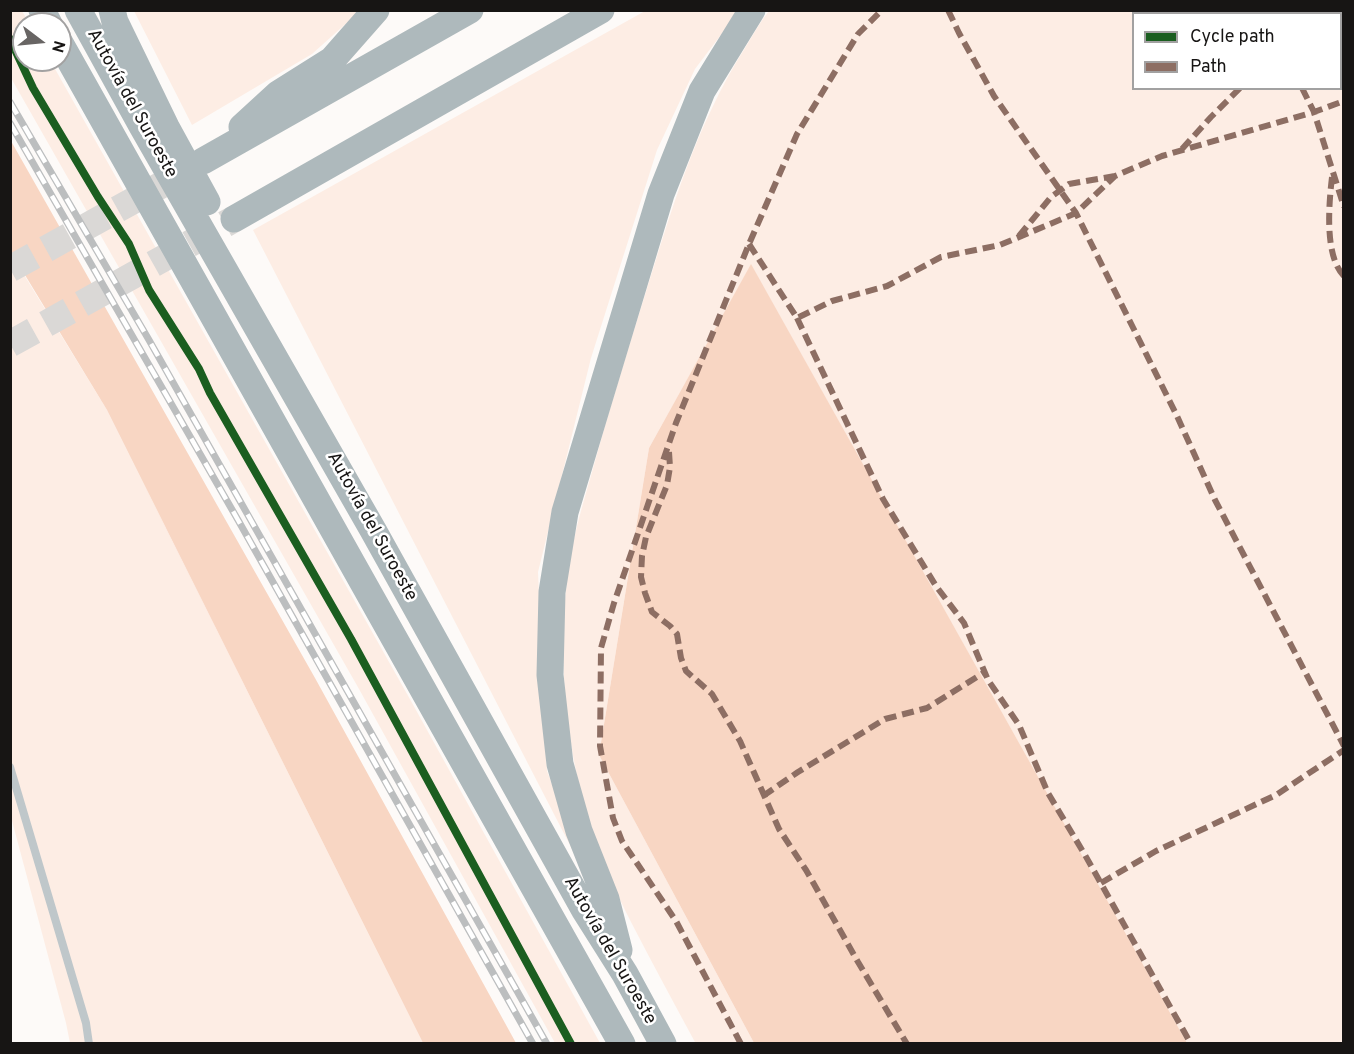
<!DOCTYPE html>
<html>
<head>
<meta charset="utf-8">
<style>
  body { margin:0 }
  #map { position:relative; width:1354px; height:1054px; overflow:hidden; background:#fdfaf8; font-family:Overpass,sans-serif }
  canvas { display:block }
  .frame { position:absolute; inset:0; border:12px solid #171514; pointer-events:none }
  .legend { position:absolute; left:1132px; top:12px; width:210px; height:78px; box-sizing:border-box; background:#fff; border:2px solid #a2a1a1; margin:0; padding:8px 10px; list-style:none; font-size:18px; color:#171514 }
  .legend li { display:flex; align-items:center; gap:12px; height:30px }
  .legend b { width:30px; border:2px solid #a2a1a1 }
  .north { position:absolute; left:12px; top:12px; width:60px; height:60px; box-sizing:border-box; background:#fff; border:2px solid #a2a1a1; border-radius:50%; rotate:106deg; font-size:16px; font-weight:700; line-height:24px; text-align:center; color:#171514 }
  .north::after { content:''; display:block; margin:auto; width:21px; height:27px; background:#686564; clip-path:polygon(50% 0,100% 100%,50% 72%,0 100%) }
</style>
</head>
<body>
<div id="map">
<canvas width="1354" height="1054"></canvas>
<div class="frame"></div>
<ul class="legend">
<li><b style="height:8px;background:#1b5e20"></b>Cycle path</li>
<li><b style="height:8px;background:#8d6e63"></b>Path</li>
</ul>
<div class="north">N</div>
</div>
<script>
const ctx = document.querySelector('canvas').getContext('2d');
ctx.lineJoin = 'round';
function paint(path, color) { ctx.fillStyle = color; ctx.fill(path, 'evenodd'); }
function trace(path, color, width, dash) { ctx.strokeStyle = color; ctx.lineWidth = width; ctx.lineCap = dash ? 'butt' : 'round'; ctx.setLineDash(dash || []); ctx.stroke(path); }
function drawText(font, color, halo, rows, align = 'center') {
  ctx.font = font + ' Overpass,sans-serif'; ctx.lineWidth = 5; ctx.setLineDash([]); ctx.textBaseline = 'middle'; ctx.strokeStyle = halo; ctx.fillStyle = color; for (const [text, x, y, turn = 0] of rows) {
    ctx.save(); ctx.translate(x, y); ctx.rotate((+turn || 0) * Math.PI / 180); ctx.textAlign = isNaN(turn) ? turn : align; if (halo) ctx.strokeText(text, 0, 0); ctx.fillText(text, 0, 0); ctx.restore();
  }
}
paint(new Path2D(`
  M 10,11 L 22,11 L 30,24 L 24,24 L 24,60 L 50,60 L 411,701 L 600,1043 L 555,1043 L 359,689 L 11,78 Z
  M 134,11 L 360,11 L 312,54 L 192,125 Z
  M 645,11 L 739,11 L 695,69 L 657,150 L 591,358 L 538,572 L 547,771 L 590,884 L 253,230 Z
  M 769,11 L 1311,11 L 1312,13 L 1134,14 L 1134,88 L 1340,88 L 1341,69 L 1343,75 L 1343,1043 L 1187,1043 L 751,265 L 649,448 L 599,755 L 754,1043 L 696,1044 C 674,1003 652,963 631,922 C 617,894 603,865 593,836 C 567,754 557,665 567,580 C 571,543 582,507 592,472 C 608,413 626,356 644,298 C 672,209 695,127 745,48 C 753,35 760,22 769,11 Z
  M 10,252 L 107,410 L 423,1043 L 70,1043 L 66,1023 L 11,817 Z`), '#fdede4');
paint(new Path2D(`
  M 11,141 L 315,678 L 516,1043 L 423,1043 L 107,410 L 11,252 Z
  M 751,264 L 1187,1043 L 754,1043 L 599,755 L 649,448 Z`), '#f8d6c3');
trace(new Path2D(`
  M 10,269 L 192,168
  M 10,344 L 234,219`), '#dad8d6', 27, [27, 14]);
trace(new Path2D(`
  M 10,767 L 86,1023 L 89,1044`), '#bfc7ca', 8);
trace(new Path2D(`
  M 42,10 L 49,24
  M 78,10 L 142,126 L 373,530 L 584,909 L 625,974 L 663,1044
  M 112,10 L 115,22 L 166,127 L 207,202
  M 60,43 L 622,1044
  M 242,127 L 278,94 L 332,60 L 376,10
  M 203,161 L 470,10
  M 234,219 L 601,10
  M 619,950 L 606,899 L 579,831 L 560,764 L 550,675 L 552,592 L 565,512 L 661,194 L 702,91 L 752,10`), '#aeb9bc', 27);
const rail = new Path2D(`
  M 10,102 L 149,340 L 547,1044
  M 10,123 L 238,520 L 533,1044`);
trace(rail, '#bcbebf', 7);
trace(rail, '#fff', 4.5, [14]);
trace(new Path2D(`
  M 948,10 L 959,33 L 994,96 L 1076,213 L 1177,416 L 1215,500 L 1344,746
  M 1264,10 L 1266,14
  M 1302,88 L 1314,112 L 1344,207
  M 1182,149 L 1211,117 L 1240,88
  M 1332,177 C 1329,203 1324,256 1344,276
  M 1019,236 L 1051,197 L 1069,184 L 1115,176
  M 749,244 L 797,318 L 832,301 L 887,286 L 941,257 L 1000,245 L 1076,213 L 1115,176 L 1162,156 L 1314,112 L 1344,101
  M 797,318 L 883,499 L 936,586 L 964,623 L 988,680 L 1019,725 L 1048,793 L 1085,855 L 1191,1044
  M 669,452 L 670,467 L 667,485 L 646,537 L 642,556 L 641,577 L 645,593 L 652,612 L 670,626 L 677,634 L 681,658 L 686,671 L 712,694 L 740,741 L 779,829 L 806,870 L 858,962 L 907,1044
  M 763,796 L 798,772 L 885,719 L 927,708 L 985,672
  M 1101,883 L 1156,851 L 1276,795 L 1344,750
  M 741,1044 L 676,921 L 622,841 L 613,818 L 600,746 L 601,648 L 614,603 L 676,423 L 749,244 L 797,134 L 858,34 L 882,10`), '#8d6e63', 6, [12, 6]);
trace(new Path2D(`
  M 10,39 L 33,88 L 98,197 L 129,244 L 149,290 L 199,369 L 210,393 L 351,639 L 571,1044`), '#1b5e20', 8);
drawText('18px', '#171514', '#fff', [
  ["Autovía del Suroeste",131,104,61],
  ["Autovía del Suroeste",371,527,61],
  ["Autovía del Suroeste",609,951,60]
]);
</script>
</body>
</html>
